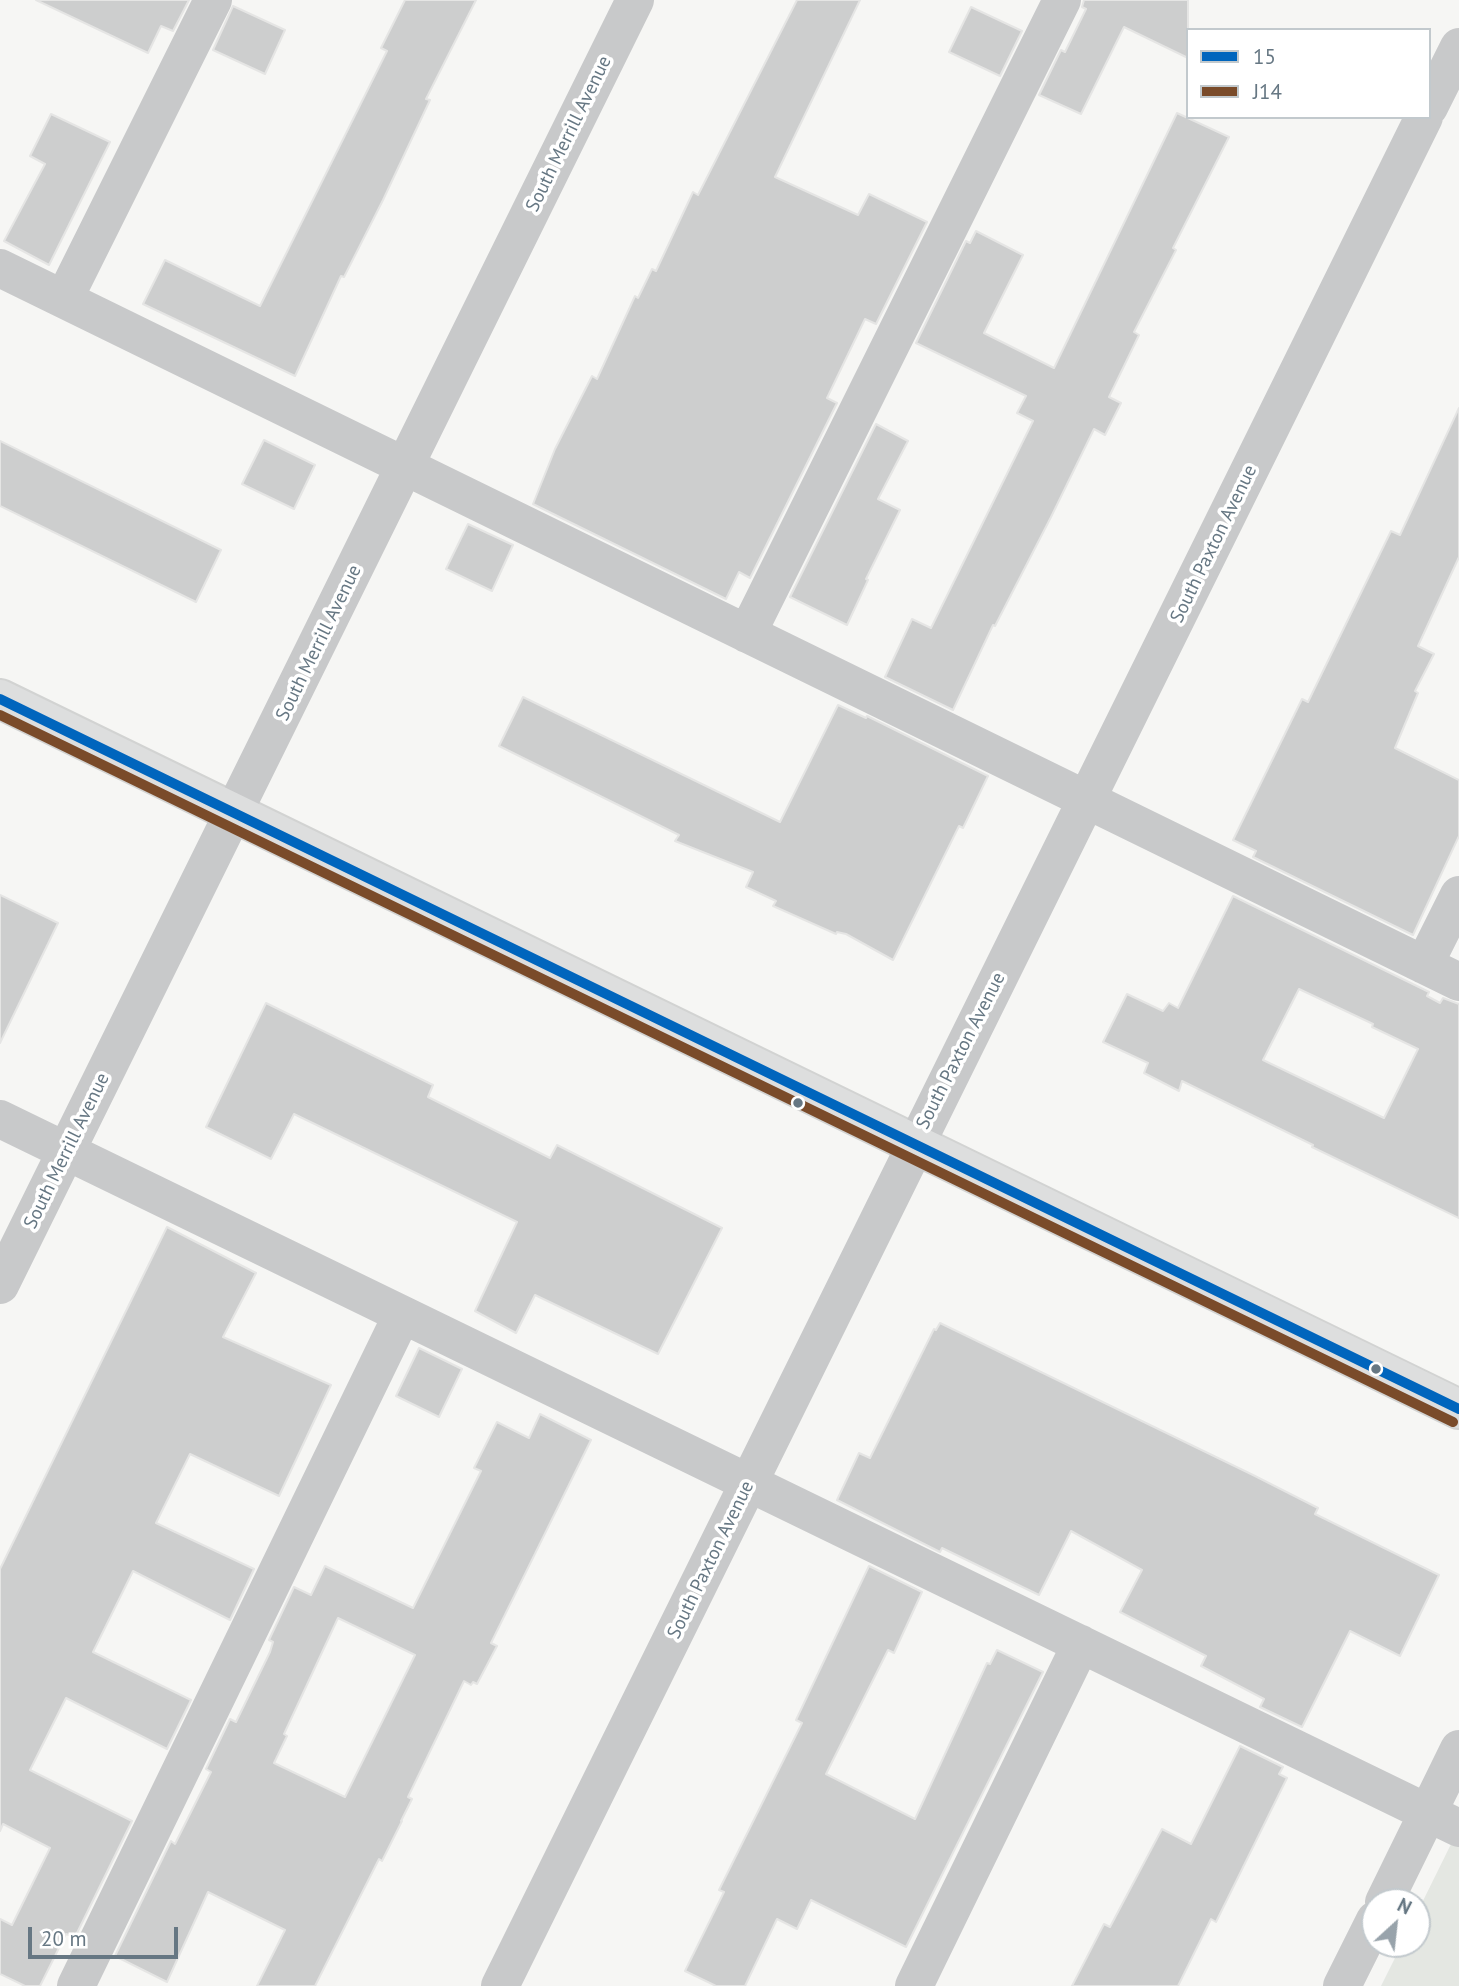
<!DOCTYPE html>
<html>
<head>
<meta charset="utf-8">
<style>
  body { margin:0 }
  #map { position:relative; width:1459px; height:1986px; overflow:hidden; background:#f6f6f4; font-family:"PT Sans",sans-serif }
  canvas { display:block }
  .legend { position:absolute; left:1186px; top:28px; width:245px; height:91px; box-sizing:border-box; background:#fff; border:2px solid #c2c9cd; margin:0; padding:9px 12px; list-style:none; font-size:21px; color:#667783 }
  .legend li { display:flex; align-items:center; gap:14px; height:35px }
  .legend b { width:35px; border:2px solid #c2c9cd }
  .north { position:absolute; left:1361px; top:1888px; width:70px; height:70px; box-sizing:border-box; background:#fff; border:2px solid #c2c9cd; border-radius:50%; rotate:27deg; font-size:19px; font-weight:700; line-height:28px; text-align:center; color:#667783 }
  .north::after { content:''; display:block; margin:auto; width:24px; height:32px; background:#98a3ab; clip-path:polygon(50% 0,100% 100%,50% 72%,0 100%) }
  .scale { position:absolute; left:28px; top:1927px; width:150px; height:32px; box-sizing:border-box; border:4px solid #667783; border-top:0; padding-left:9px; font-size:21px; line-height:24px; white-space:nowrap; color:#667783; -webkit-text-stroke:5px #fff; paint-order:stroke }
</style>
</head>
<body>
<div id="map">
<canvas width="1459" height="1986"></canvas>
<ul class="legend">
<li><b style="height:9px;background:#0065bd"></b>15</li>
<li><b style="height:9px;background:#7a4b2a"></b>J14</li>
</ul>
<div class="north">N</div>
<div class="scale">20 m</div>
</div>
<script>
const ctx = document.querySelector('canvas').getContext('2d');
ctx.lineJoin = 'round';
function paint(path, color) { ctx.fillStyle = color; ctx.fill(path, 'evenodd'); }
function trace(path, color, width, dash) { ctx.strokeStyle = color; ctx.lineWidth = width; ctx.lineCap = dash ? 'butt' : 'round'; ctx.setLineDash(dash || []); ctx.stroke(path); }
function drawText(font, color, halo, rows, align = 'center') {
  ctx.font = font + ' "PT Sans",sans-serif'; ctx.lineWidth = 7; ctx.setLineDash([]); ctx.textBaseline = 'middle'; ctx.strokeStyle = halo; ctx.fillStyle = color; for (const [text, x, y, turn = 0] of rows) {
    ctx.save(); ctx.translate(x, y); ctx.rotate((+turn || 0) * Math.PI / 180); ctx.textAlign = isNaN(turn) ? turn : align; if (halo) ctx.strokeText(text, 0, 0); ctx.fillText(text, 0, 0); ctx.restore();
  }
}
paint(new Path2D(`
  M 1453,1840 L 1459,1843 L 1459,1986 L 1381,1986 L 1402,1944 L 1417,1944 L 1417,1913 Z`), '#e4e7e2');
const building = new Path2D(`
  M 36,0 L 189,0 L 173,31 L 161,26 L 148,53 Z
  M 405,0 L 476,0 L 426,99 L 430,100 L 383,200 L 344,277 L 341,276 L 295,376 L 143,304 L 165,260 L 260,306 L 387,51 L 381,48 Z
  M 797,0 L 860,0 L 775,177 L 858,215 L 869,194 L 927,222 L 876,324 L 865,319 L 827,398 L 837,403 L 750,578 L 739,572 L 726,599 L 533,504 L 555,449 L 592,376 L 597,379 L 635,296 L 638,298 L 652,269 L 656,271 L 693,192 L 698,195 Z
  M 1084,0 L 1188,0 L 1188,58 L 1124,27 L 1081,114 L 1039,95 L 1061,50 L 1065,52 L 1086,9 L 1082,7 Z
  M 233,6 L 285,30 L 265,74 L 213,50 Z
  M 971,7 L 1022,31 L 1000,76 L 949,52 Z
  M 1177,113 L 1229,137 L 1173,248 L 1176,250 L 1134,332 L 1139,335 L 1109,397 L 1121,403 L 1105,435 L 1094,429 L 1051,517 L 995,626 L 993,625 L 953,710 L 885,677 L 912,619 L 931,628 L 1033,421 L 1017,413 L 1026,396 L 916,343 L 966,241 L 970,243 L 976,231 L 1023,255 L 984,333 L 1054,368 Z
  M 51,114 L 110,142 L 49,265 L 4,241 L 45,164 L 30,156 Z
  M 1459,408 L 1459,557 L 1418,646 L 1434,654 L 1415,691 L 1418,693 L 1395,748 L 1459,780 L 1459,836 L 1413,935 L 1253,857 L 1256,851 L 1233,840 L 1302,699 L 1308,702 L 1391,531 L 1400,535 Z
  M 876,424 L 908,441 L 878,499 L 900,510 L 866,579 L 868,580 L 847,625 L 790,597 Z
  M 264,440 L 315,465 L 294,509 L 242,484 Z
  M 0,441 L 221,550 L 196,602 L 0,506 Z
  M 468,524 L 513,545 L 492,591 L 446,569 Z
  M 523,697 L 780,822 L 838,705 L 866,718 L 867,716 L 988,776 L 963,828 L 959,826 L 893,960 L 846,934 L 837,932 L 836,934 L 773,906 L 776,901 L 746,887 L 753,872 L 675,841 L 679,835 L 499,746 Z
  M 0,895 L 58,923 L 0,1043 Z
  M 1233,896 L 1429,992 L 1427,996 L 1440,1003 L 1443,998 L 1459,1004 L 1459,1218 L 1312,1147 L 1313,1145 L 1182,1081 L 1179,1091 L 1144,1073 L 1148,1063 L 1103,1042 L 1127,994 L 1163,1011 L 1169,1003 L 1178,1008 ZM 1299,989 L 1373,1024 L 1372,1027 L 1418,1049 L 1384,1118 L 1263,1060 Z
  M 266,1003 L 433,1085 L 428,1097 L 550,1158 L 557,1145 L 722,1228 L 658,1354 L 535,1295 L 516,1333 L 475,1311 L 517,1222 L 294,1114 L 271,1159 L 206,1127 Z
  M 167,1227 L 256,1273 L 223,1337 L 331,1385 L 279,1496 L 190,1454 L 156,1523 L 254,1569 L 230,1620 L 133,1571 L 93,1652 L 191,1700 L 167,1749 L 66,1698 L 30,1770 L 132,1821 L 75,1937 L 66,1934 L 40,1986 L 25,1986 L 0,1974 L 0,1919 L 12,1925 L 50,1848 L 3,1824 L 0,1831 L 0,1569 Z
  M 940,1323 L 1253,1475 L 1318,1508 L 1315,1514 L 1439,1575 L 1400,1656 L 1350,1631 L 1302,1727 L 1260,1707 L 1264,1699 L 1201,1666 L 1206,1656 L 1120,1612 L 1142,1570 L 1071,1531 L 1039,1595 L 942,1548 L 940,1552 L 837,1500 L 859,1453 L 870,1458 L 934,1329 L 936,1330 Z
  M 419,1348 L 462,1369 L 439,1417 L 396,1396 Z
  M 540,1414 L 591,1440 L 491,1643 L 497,1646 L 477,1684 L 473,1682 L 471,1685 L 464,1681 L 408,1797 L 412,1799 L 401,1821 L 402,1821 L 382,1861 L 379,1859 L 315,1986 L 257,1986 L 285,1930 L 208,1892 L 167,1982 L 115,1956 L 171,1841 L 175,1844 L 211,1772 L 206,1769 L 230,1719 L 236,1722 L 270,1652 L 273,1642 L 269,1640 L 294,1587 L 311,1595 L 325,1566 L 413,1608 L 481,1471 L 474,1468 L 497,1422 L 529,1438 ZM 338,1618 L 415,1655 L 345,1797 L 274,1763 L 287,1736 L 284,1734 Z
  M 869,1566 L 922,1592 L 894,1653 L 888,1650 L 826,1774 L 915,1819 L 987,1663 L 990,1664 L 997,1650 L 1043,1672 L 906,1947 L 811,1900 L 797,1929 L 777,1919 L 745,1986 L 716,1986 L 685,1971 L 724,1892 L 719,1890 L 802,1723 L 796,1720 Z
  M 1240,1746 L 1283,1767 L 1279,1774 L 1287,1778 L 1216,1922 L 1211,1919 L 1178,1986 L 1072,1986 L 1104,1924 L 1110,1927 L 1162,1829 L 1191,1844 Z`);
paint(building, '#cdcece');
trace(building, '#e5e5e4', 2);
const major = new Path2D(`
  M 0,699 L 1459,1409`);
trace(major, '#d2d3d2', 42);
trace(new Path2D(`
  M 1429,107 L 1459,47
  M 0,268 L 1459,982
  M 64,299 L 213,0
  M 747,634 L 1062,0
  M 1424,965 L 1459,895
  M 0,1119 L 1459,1828
  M 0,1285 L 635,0
  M 1384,1902 L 1459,1749
  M 76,1986 L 402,1315
  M 500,1986 L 1424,117
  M 914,1986 L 1081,1644
  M 1342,1986 L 1375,1920`), '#c8c9ca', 38);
trace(major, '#dddede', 38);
trace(new Path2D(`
  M 0,699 L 1459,1409`), '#0065bd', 10);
trace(new Path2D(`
  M 0,715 L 1453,1422`), '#7a4b2a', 10);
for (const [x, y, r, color] of [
  [798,1103,6,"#667783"],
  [1376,1369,6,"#667783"]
]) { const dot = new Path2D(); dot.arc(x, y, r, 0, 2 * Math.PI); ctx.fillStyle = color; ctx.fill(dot); trace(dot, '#fff', 2.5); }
drawText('19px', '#667783', '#fff', [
  ["South Merrill Avenue",569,134,-64],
  ["South Paxton Avenue",1214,544,-64],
  ["South Merrill Avenue",319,643,-64],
  ["South Paxton Avenue",961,1051,-63],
  ["South Merrill Avenue",67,1151,-64],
  ["South Paxton Avenue",711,1560,-64]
]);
</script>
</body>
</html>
